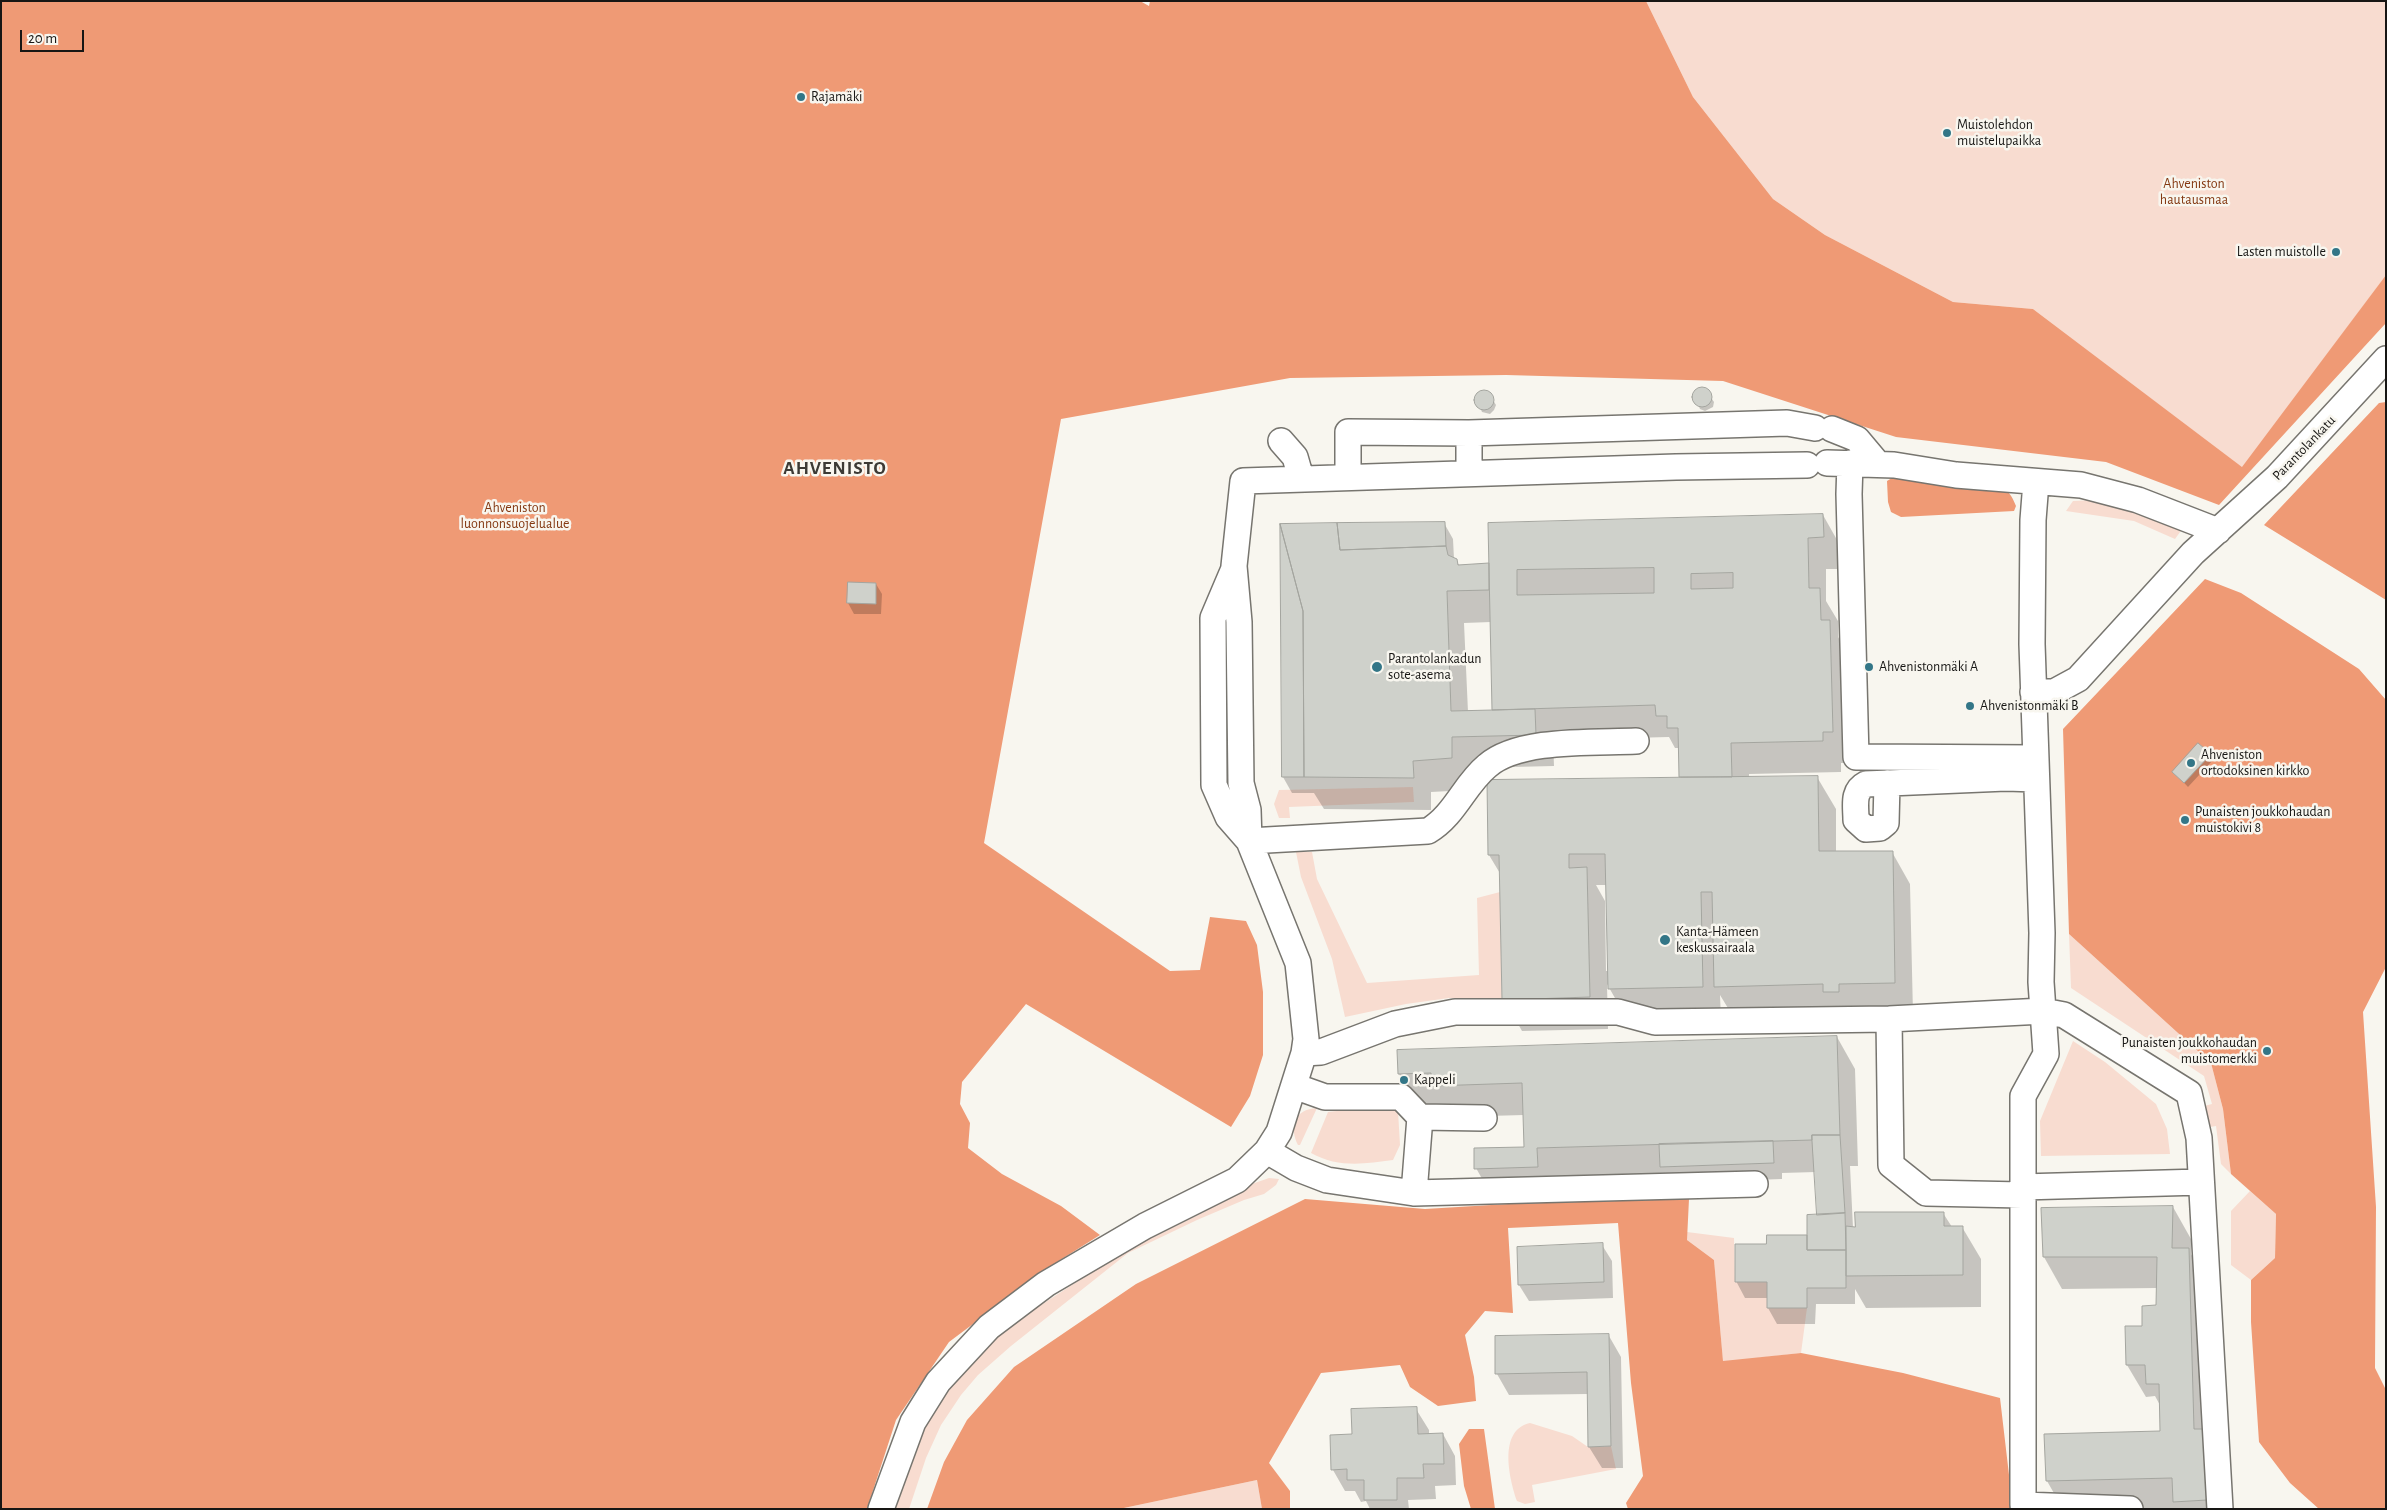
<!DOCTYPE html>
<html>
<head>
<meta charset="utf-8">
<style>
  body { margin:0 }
  #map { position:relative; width:2387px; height:1510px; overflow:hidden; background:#f8f6ef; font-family:"Alegreya Sans",sans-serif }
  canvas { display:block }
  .frame { position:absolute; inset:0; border:2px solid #171614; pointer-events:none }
  .scale { position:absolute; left:20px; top:30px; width:64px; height:22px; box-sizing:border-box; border:2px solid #171614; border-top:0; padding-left:6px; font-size:15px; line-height:18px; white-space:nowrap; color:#171614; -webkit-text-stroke:4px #f8f6ef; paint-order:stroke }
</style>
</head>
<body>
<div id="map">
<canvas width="2387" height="1510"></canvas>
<div class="frame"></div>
<div class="scale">20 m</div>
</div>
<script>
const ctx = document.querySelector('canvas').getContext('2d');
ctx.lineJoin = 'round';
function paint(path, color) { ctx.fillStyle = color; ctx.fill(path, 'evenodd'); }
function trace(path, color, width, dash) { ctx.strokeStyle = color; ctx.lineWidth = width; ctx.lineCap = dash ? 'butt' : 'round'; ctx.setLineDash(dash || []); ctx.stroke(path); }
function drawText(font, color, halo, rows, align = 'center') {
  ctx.font = font + ' "Alegreya Sans",sans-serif'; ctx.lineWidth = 5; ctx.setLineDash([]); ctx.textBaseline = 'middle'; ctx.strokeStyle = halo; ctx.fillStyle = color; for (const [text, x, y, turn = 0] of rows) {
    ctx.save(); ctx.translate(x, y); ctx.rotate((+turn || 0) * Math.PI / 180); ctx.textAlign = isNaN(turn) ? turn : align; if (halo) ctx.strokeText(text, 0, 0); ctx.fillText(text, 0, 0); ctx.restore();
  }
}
paint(new Path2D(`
  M 1646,1 L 2386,1 L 2386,275 L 2243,468 L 2033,309 L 1953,302 L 1825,235 L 1773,199 L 1693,97 Z
  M 2097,500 L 2136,510 L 2183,528 L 2175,539 L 2134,521 L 2066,511 L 2073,501 Z
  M 1413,787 L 1414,802 L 1289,807 L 1290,818 L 1279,818 L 1274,804 L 1279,790 Z
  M 1296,852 L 1312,852 L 1317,879 L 1367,983 L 1479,975 L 1477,898 L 1500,892 L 1502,1000 L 1449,998 L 1406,1004 L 1345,1017 L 1332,959 L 1301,877 Z
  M 2069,934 L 2211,1063 L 2223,1109 L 2231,1174 L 2221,1164 L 2216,1126 L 2204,1128 L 2200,1107 L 2212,1104 L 2204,1076 L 2071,988 Z
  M 2073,1041 L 2105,1062 L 2156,1104 L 2167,1129 L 2170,1154 L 2041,1156 L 2040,1121 Z
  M 1379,1106 L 1398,1111 L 1400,1145 L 1393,1160 C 1364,1164 1338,1168 1311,1153 L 1328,1112 Z
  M 1317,1108 L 1300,1145 L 1298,1145 C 1289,1127 1294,1109 1317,1108 Z
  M 1269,1178 L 1279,1179 L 1276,1185 L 1264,1194 L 1244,1200 L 1197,1220 L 1128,1253 L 1011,1346 L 978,1375 L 961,1395 L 941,1425 L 926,1458 L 909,1509 L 890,1509 L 905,1466 L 934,1408 L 962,1367 L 1007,1327 L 1092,1272 L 1111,1258 L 1200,1214 L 1252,1184 Z
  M 2250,1191 L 2276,1214 L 2275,1258 L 2251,1280 L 2231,1265 L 2231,1211 Z
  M 1687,1232 L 1734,1238 L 1735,1282 L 1767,1282 L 1807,1308 L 1801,1353 L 1723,1362 L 1714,1260 L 1687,1240 Z
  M 1530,1423 L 1572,1436 L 1588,1447 L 1611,1446 L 1616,1469 L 1532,1485 L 1535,1502 L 1525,1504 L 1517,1501 C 1509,1478 1498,1430 1530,1423 Z
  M 1257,1480 L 1262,1509 L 1119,1509 Z`), '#f8dcd0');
paint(new Path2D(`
  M 1,1 L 1140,1 L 1149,6 L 1150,1 L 1646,1 L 1693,97 L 1773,199 L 1825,235 L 1953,302 L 2033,309 L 2242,467 L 2386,275 L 2386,323 L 2219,505 L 2106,462 L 1896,437 L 1723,381 L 1506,375 L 1290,378 L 1061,419 L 984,843 L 1170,971 L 1200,970 L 1210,917 L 1246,921 L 1257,945 L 1263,992 L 1263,1055 L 1250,1096 L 1231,1127 L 1026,1004 L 962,1082 L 960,1104 L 970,1123 L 968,1148 L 1002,1174 L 1061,1206 L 1100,1235 L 1049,1267 L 949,1342 L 896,1420 L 867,1509 L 1,1509 Z
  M 2386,402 L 2386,600 L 2264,525 L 2379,403 Z
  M 1892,478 L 1997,485 C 2008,489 2012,496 2016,506 L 2014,511 L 1901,517 L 1891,512 L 1888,502 L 1887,481 Z
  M 2205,579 L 2241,593 L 2359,669 L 2386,700 L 2386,967 L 2363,1012 L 2376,1207 L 2375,1368 L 2386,1390 L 2386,1509 L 2319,1509 L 2290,1483 L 2259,1442 L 2251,1322 L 2251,1280 L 2275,1258 L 2276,1214 L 2231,1174 L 2223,1109 L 2211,1063 L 2069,934 L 2063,729 Z
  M 1305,1199 L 1425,1209 L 1508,1204 L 1689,1199 L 1687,1240 L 1714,1260 L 1723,1361 L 1801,1353 L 1903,1373 L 2000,1398 L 2013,1509 L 1628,1509 L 1626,1503 L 1643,1476 L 1631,1383 L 1618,1223 L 1508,1228 L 1513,1313 L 1485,1311 L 1465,1335 L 1474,1377 L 1476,1401 L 1438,1406 L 1410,1387 L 1400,1365 L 1321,1373 L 1269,1463 L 1290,1491 L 1290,1509 L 1262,1509 L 1257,1480 L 1119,1509 L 927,1509 L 944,1462 L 967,1420 L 1014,1367 L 1136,1284 Z
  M 1469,1429 L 1484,1429 L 1495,1509 L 1471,1509 L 1464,1486 L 1459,1444 Z`), '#ef9a75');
paint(new Path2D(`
  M 1701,389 L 1706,390 L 1714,402 L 1713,407 L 1705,411 L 1700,409 L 1694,396 Z
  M 1483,392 L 1490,395 L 1496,405 L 1494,410 L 1490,414 L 1482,412 L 1476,399 Z
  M 1823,515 L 1841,547 L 1842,569 L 1826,569 L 1826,601 L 1838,621 L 1838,637 L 1847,653 L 1850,763 L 1841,763 L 1841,772 L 1749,774 L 1749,778 L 1817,777 L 1836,809 L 1836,852 L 1892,852 L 1910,884 L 1913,1014 L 1734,1018 L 1720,995 L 1721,1019 L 1628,1021 L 1607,984 L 1608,1029 L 1522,1031 L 1504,999 L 1501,875 L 1489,855 L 1681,779 L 1680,748 L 1675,748 L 1669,737 L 1553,740 L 1554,766 L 1470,768 L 1469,790 L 1431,792 L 1431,810 L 1324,809 L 1314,793 L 1292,793 L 1283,777 L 1283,528 L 1444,523 L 1453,539 L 1454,559 L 1460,566 L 1490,564 ZM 1491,622 L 1494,711 L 1468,712 L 1464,623 ZM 1596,885 L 1607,885 L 1609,971 L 1606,971 L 1605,901 Z
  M 849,583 L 876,584 L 882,594 L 881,614 L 854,614 L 848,603 Z
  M 2198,745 L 2213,760 L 2188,787 L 2174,772 Z
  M 1837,1037 L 1855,1069 L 1858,1166 L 1850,1166 L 1853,1228 L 1943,1213 L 1952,1227 L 1962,1227 L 1981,1259 L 1981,1307 L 1866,1308 L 1855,1289 L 1855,1304 L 1816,1304 L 1815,1324 L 1777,1324 L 1768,1308 L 1768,1298 L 1745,1298 L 1736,1281 L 1768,1246 L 1808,1239 L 1818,1216 L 1816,1172 L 1782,1173 L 1782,1179 L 1671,1183 L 1494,1200 L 1476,1168 L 1525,1148 L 1524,1115 L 1451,1117 L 1417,1106 L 1399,1074 Z
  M 2173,1207 L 2191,1239 L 2191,1254 L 2206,1281 L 2224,1509 L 2063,1509 L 2047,1481 L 2161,1432 L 2161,1407 L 2155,1396 L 2146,1397 L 2127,1365 L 2144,1327 L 2158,1306 L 2158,1288 L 2062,1289 L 2044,1257 Z
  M 1602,1245 L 1612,1261 L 1613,1298 L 1529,1301 L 1519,1285 L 1518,1248 Z
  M 1609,1336 L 1621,1357 L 1623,1468 L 1602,1468 L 1589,1447 L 1588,1394 L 1509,1395 L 1497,1374 Z
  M 1416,1409 L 1429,1430 L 1429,1435 L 1443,1434 L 1455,1456 L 1456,1485 L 1435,1486 L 1436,1499 L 1408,1500 L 1409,1509 L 1370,1509 L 1366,1501 L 1361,1502 L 1355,1491 L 1345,1491 L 1333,1470 L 1353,1435 Z`), '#0003');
const building = new Path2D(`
  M1692 397a10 10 0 1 1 20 0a10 10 0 1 1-20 0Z
  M1474 400a10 10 0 1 1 20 0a10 10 0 1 1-20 0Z
  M 1823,514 L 1824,537 L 1808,538 L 1809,588 L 1820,588 L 1821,620 L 1830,620 L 1833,732 L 1823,732 L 1823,741 L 1731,743 L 1732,777 L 1679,777 L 1678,728 L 1667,728 L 1667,716 L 1656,716 L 1655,705 L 1492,710 L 1488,523 ZM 1654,568 L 1654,593 L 1517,595 L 1517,570 ZM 1733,573 L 1733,588 L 1691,589 L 1691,574 Z
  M 1445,522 L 1446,546 L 1340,550 L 1337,523 Z
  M 1337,523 L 1340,550 L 1446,546 L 1448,555 L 1457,559 L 1458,565 L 1489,563 L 1489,590 L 1447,591 L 1451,711 L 1535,709 L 1536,735 L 1452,737 L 1452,758 L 1413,761 L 1414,778 L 1304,777 L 1303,611 L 1280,524 Z
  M 1280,524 L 1303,611 L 1304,777 L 1282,777 Z
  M 848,582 L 876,583 L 876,604 L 847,603 Z
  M 2198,743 L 2211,754 L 2184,783 L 2172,772 Z
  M 1818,776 L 1819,851 L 1893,851 L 1895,983 L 1839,984 L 1839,992 L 1823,992 L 1823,984 L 1714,987 L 1712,892 L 1701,892 L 1703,987 L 1608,989 L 1605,854 L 1569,854 L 1569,868 L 1587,867 L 1590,997 L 1502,1000 L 1499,855 L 1488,855 L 1487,780 Z
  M 1837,1036 L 1840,1135 L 1812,1135 L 1812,1140 L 1537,1148 L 1538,1167 L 1474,1169 L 1474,1148 L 1524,1147 L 1522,1083 L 1432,1086 L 1431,1073 L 1398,1074 L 1397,1050 Z
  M 1812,1135 L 1840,1135 L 1845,1213 L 1817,1215 Z
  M 1773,1141 L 1774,1163 L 1660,1167 L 1659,1144 Z
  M 2173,1206 L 2172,1248 L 2189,1248 L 2194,1429 L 2205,1429 L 2207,1500 L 2173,1502 L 2172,1478 L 2046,1481 L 2044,1434 L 2160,1431 L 2159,1384 L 2146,1384 L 2145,1365 L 2126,1365 L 2125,1326 L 2142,1326 L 2142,1306 L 2156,1305 L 2157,1257 L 2043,1257 L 2041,1208 Z
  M 1855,1212 L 1944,1212 L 1944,1226 L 1963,1226 L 1963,1275 L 1846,1276 L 1846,1226 L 1855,1227 Z
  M 1845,1213 L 1846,1250 L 1807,1250 L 1807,1215 Z
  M 1767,1235 L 1807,1235 L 1807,1250 L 1846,1250 L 1846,1288 L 1807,1288 L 1807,1308 L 1767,1308 L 1767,1282 L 1735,1282 L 1735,1244 L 1766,1244 Z
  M 1603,1243 L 1604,1282 L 1518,1285 L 1517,1247 Z
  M 1609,1334 L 1611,1446 L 1588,1447 L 1587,1372 L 1495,1374 L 1495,1336 Z
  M 1417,1407 L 1418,1434 L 1443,1433 L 1444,1464 L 1423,1464 L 1424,1478 L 1397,1478 L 1397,1500 L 1364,1500 L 1364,1480 L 1347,1480 L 1347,1469 L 1331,1470 L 1330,1435 L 1352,1434 L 1351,1409 Z`);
paint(building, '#cfd1cb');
trace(building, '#a4a59f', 1);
const minor = new Path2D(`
  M 1832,429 L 1857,439 L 1878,464
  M 1281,441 L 1295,457 L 1301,478
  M 1827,463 L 1894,465 L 1956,475 L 2081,485 L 2138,500 L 2218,531
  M 1850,463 L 1849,494 L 1856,757 L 2035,758
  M 1469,473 L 1469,433 L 1787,423 L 1815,428
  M 1348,476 L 1348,432 L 1469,433
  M 2036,482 L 2033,520 L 2032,644 L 2042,933 L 2041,982 L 2046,1054 L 2023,1096 L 2023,1505 L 2130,1509
  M 1233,571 L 1213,618 L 1214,785 L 1228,817 L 1249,841
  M 2033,692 L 2054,692 L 2078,679 L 2193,553 L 2277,477 L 2386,359
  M 1887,783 L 1886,823 L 1880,828 L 1866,829 L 1856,820 C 1856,806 1852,791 1866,784 L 2006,778 L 2036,779
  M 1249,841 L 1428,831 C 1455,815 1464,785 1487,766 C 1519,738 1594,743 1636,741
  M 1889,1019 L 1891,1165 L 1926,1193 L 2022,1195
  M 1304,1053 L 1321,1052 L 1395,1024 L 1455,1012 L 1618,1012 L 1655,1022 L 1889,1019 L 2043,1011 L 2064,1015 L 2189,1093 L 2199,1138 L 2220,1509
  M 1294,1086 L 1325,1097 L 1401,1097 L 1420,1117 L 1414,1193
  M 1420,1117 L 1484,1118
  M 1267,1151 L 1296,1168 L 1327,1180 L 1414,1193 L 1755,1184
  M 2022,1187 L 2201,1182
  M 881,1509 L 913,1422 L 938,1382 L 989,1327 L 1046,1284 L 1145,1226 L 1237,1180 L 1267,1151 L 1279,1132 L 1304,1053 L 1306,1039 L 1298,963 L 1249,841 L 1248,810 L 1241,783 L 1239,622 L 1234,566 L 1243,481 L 1676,467 L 1807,465`);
trace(minor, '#77756f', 28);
trace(minor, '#fff', 25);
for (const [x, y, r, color] of [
  [801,97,5,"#337687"],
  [1947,133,5,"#337687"],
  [2336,252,5,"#337687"],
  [1377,667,6,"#337687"],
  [1869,667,5,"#337687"],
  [1970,706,5,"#337687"],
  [2191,763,5,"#337687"],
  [2185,820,5,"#337687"],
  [1665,940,6,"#337687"],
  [2267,1051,5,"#337687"],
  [1404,1080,5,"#337687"]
]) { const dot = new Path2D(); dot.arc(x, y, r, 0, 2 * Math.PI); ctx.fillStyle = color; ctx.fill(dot); trace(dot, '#f8f6ef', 2); }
drawText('14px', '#171614', '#f8f6ef', [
  ["Rajamäki",811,97],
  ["Muistolehdon",1957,125],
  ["muistelupaikka",1957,141],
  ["Lasten muistolle",2326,252,"right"],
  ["Parantolankadun",1388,659],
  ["sote-asema",1388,675],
  ["Ahvenistonmäki A",1879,667],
  ["Ahvenistonmäki B",1980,706],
  ["Ahveniston",2201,755],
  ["ortodoksinen kirkko",2201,771],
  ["Punaisten joukkohaudan",2195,812],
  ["muistokivi 8",2195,828],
  ["Kanta-Hämeen",1676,932],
  ["keskussairaala",1676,948],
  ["Punaisten joukkohaudan",2257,1043,"right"],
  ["muistomerkki",2257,1059,"right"],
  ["Kappeli",1414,1080]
], 'left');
drawText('14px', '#843912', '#f8f6ef', [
  ["Ahveniston",2194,184],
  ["hautausmaa",2194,200],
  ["Ahveniston",515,508],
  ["luonnonsuojelualue",515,524]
]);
drawText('14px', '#171614', '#f8f6ef', [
  ["Parantolankatu",2304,448,-46]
]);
ctx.letterSpacing = '1px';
drawText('bold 19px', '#3c3a35', '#f8f6ef', [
  ["AHVENISTO",835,468]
]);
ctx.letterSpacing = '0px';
</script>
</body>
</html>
